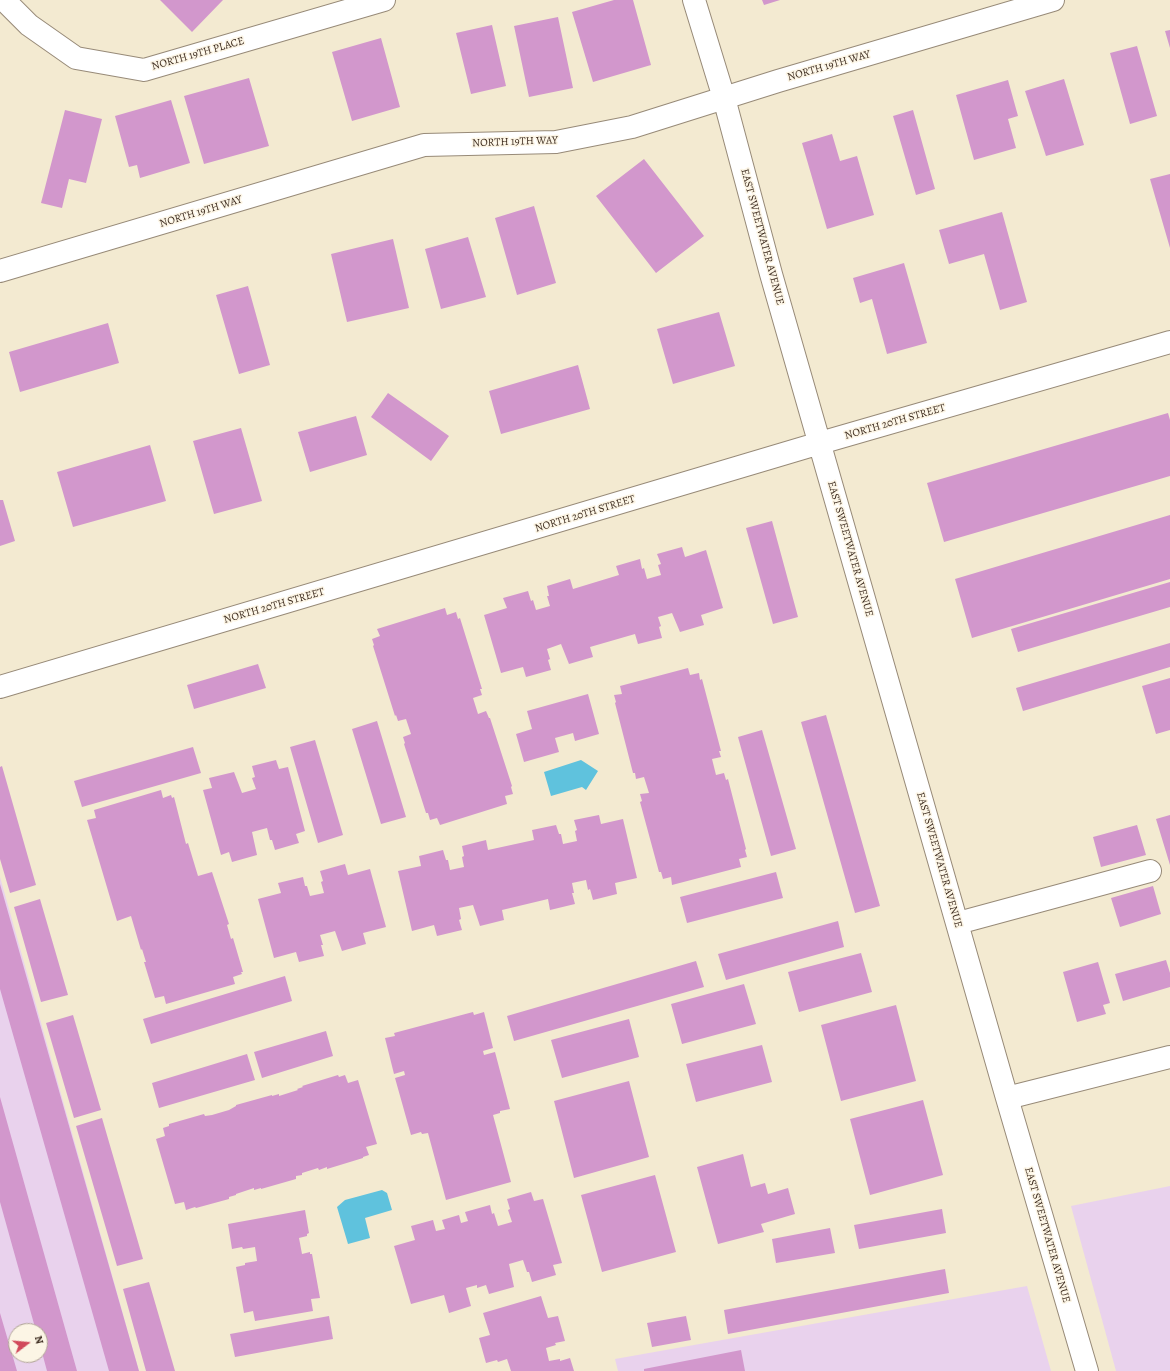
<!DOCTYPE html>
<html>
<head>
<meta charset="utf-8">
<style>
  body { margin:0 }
  #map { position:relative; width:1170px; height:1371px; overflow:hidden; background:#f3ead1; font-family:Alegreya,serif }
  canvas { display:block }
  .north { position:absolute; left:8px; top:1323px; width:40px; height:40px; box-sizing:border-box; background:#fcf5e5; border:1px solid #afa495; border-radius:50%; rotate:74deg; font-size:11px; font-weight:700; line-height:16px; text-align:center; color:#3b2a1e }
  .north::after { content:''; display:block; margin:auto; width:14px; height:18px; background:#d1495b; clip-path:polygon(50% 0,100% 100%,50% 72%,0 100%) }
</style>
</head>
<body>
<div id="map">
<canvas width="1170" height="1371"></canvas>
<div class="north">N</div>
</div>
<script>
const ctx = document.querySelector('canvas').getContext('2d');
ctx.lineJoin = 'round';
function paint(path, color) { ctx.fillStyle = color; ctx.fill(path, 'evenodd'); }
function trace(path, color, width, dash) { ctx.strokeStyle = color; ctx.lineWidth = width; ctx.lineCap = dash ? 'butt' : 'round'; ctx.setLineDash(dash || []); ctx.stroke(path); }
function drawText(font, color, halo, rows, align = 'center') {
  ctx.font = font + ' Alegreya,serif'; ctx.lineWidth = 3; ctx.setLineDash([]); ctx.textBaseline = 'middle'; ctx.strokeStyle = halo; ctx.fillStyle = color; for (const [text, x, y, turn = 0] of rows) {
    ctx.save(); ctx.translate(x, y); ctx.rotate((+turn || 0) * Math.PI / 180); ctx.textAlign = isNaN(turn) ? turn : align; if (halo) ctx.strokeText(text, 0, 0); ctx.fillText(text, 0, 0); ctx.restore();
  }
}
paint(new Path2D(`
  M 0,877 L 139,1371 L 0,1371 ZM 16,1331 L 40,1331 L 40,1355 L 16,1355 Z
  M 1170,1186 L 1170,1371 L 1116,1371 L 1071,1206 Z
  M 1027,1286 L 1051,1371 L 618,1371 L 615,1359 Z`), '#e9d2ed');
paint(new Path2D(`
  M 581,760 L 598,771 L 586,790 L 582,787 L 551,796 L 544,772 Z
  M 382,1190 L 387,1193 L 392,1210 L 365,1218 L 370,1238 L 348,1244 L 337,1207 L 345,1200 Z`), '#5fc2dd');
paint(new Path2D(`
  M 160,0 L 223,0 L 192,32 Z
  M 614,0 L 633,0 L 651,65 L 593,82 L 572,12 Z
  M 762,0 L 780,0 L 764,5 Z
  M 558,17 L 573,88 L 529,97 L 514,26 Z
  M 492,25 L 506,86 L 471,94 L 456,33 Z
  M 1170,30 L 1170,48 L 1165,31 Z
  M 381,38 L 400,107 L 352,121 L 332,52 Z
  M 1137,46 L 1157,116 L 1130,124 L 1110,53 Z
  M 249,78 L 269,146 L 204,164 L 184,96 Z
  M 1064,79 L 1084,145 L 1046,156 L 1025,91 Z
  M 1008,80 L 1018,116 L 1008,119 L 1016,148 L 974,160 L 956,95 Z
  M 171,100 L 190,163 L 140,178 L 137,165 L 129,167 L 115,116 Z
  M 65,110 L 102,119 L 86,183 L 69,179 L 62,208 L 41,203 Z
  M 913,110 L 935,189 L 916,195 L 893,116 Z
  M 832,134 L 840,161 L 857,156 L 874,215 L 827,229 L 802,143 Z
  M 644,159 L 704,236 L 656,273 L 596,196 Z
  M 1170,174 L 1170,248 L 1150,179 Z
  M 534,206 L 556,283 L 517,295 L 495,218 Z
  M 1002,212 L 1027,302 L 1000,310 L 984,254 L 949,264 L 939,230 Z
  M 468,237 L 486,297 L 441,309 L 425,249 Z
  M 393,239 L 409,308 L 347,322 L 331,254 Z
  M 904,263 L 927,343 L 887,354 L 872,299 L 860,303 L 853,278 Z
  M 248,286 L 270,365 L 239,374 L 216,295 Z
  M 719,312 L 735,366 L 673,384 L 657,329 Z
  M 108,323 L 119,363 L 20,392 L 9,352 Z
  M 578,365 L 590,409 L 501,434 L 489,391 Z
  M 388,393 L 449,436 L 431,461 L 371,417 Z
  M 1168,413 L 1170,420 L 1170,476 L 944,542 L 927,483 Z
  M 356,416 L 367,455 L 310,472 L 298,432 Z
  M 241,428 L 262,501 L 214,514 L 193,441 Z
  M 150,445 L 166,501 L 73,527 L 57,472 Z
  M 0,500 L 3,500 L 15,541 L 0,546 Z
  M 1170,515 L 1170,579 L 972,638 L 955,579 Z
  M 772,521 L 798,617 L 773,624 L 746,528 Z
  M 682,547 L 685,557 L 706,550 L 723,608 L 701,615 L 704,625 L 680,632 L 672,613 L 658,617 L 661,626 L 659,627 L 662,638 L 638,644 L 635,634 L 590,647 L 593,657 L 569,664 L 561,644 L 547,649 L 550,659 L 548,660 L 551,670 L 526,677 L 523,667 L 501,673 L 484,615 L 507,608 L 503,598 L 528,591 L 531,601 L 533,600 L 536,610 L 550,606 L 547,596 L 549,596 L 547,586 L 570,579 L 573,589 L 619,575 L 616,566 L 640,559 L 642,569 L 644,568 L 647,579 L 661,575 L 658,565 L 661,564 L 657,554 Z
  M 1170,582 L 1170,607 L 1018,652 L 1011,629 Z
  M 445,608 L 447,615 L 456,612 L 458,619 L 460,618 L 482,689 L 480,689 L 482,695 L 473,698 L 478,714 L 486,711 L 489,718 L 490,718 L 512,786 L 511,787 L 513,794 L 505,796 L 507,804 L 440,825 L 437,818 L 430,820 L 428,813 L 426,813 L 404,744 L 405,743 L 403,737 L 411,734 L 406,719 L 398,721 L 396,715 L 395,716 L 373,646 L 374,645 L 372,639 L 380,636 L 377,629 Z
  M 1170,643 L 1170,667 L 1023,711 L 1016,688 Z
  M 258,664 L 266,688 L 194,709 L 187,685 Z
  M 688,668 L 690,675 L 699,673 L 700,680 L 702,679 L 721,751 L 719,751 L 721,757 L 712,759 L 716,775 L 724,773 L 726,780 L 728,779 L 746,849 L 745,850 L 747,857 L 739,859 L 741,867 L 672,885 L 671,877 L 663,879 L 661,872 L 659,872 L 640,802 L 642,801 L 640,794 L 649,793 L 644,777 L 636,779 L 635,773 L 633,773 L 615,703 L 616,702 L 614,695 L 622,694 L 620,686 Z
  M 1170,678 L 1170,730 L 1156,734 L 1142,686 Z
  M 588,694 L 599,734 L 575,741 L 573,733 L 555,738 L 559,752 L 524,762 L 516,734 L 532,729 L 527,711 Z
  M 826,715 L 880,906 L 855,913 L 801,722 Z
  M 377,721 L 406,817 L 381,824 L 352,729 Z
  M 762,730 L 796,849 L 771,856 L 738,737 Z
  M 315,740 L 343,835 L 318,843 L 290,747 Z
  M 193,747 L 201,773 L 82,807 L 74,781 Z
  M 276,760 L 279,769 L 288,767 L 305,831 L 296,834 L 299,843 L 275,850 L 272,840 L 270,840 L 267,828 L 252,832 L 257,855 L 232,862 L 229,852 L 221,855 L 203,790 L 212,788 L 209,778 L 234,772 L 242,793 L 256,789 L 252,778 L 255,777 L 252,766 Z
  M 2,766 L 36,885 L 10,893 L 0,859 L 0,767 Z
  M 161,790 L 163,798 L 171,795 L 172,798 L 174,797 L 186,844 L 188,843 L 198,876 L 212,872 L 229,924 L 227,925 L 231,939 L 233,938 L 243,972 L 241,972 L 242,974 L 233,977 L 235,984 L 166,1004 L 164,996 L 155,998 L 144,962 L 146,962 L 142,949 L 141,950 L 131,916 L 117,921 L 87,820 L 96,818 L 94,810 Z
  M 599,815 L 601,824 L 623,819 L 637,878 L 615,883 L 617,894 L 593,900 L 590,889 L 588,890 L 586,880 L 572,883 L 574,893 L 572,893 L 575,904 L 550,910 L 548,899 L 502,910 L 504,920 L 480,926 L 473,905 L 459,908 L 461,919 L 459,920 L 462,930 L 437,936 L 434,925 L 412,931 L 398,871 L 421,866 L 419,856 L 443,850 L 446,860 L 448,860 L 450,870 L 464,867 L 462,857 L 464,856 L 462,846 L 486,840 L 488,850 L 534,840 L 532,830 L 556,825 L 559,834 L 561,834 L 563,844 L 577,841 L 575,831 L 577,830 L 574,820 Z
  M 1170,815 L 1170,865 L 1156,819 Z
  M 1137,825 L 1146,855 L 1101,867 L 1093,837 Z
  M 345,864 L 348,875 L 370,869 L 386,927 L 363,933 L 366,944 L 342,951 L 335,931 L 320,935 L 323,945 L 321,945 L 324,956 L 299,962 L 296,952 L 274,958 L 258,899 L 281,893 L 278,883 L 303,877 L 305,886 L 307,886 L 310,896 L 324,893 L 321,882 L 323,881 L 320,871 Z
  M 776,872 L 783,898 L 687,923 L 680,897 Z
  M 0,885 L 0,884 L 139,1371 L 109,1371 L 0,989 Z
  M 1153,886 L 1161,914 L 1120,927 L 1111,898 Z
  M 40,899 L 68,995 L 41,1002 L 14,907 Z
  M 838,921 L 844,947 L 726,980 L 718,954 Z
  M 861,953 L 872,992 L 799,1012 L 788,972 Z
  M 1166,960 L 1170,973 L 1170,987 L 1123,1001 L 1115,974 Z
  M 696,961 L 704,987 L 514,1041 L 507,1016 Z
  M 1098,962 L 1110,1003 L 1103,1005 L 1106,1014 L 1077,1022 L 1063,972 Z
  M 285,976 L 292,1001 L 151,1044 L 143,1019 Z
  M 744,984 L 756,1024 L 682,1044 L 671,1004 Z
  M 896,1005 L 916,1081 L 841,1101 L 821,1025 Z
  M 473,1012 L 474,1015 L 484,1012 L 493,1048 L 483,1051 L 484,1055 L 495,1052 L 510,1109 L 500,1111 L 500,1113 L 493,1115 L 511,1182 L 446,1200 L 428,1133 L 422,1134 L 421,1132 L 411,1135 L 395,1078 L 405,1075 L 404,1071 L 394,1074 L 385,1038 L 395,1036 L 394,1033 Z
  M 73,1015 L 101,1110 L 74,1118 L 46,1023 Z
  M 629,1019 L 639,1057 L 562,1078 L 551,1040 Z
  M 326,1031 L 333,1056 L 262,1078 L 254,1052 Z
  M 762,1045 L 772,1082 L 696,1102 L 686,1064 Z
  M 247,1054 L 255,1080 L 159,1108 L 152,1083 Z
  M 338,1075 L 339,1077 L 345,1075 L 348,1083 L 358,1080 L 377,1144 L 366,1147 L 369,1155 L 363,1157 L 363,1158 L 327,1169 L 327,1167 L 319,1170 L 318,1168 L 302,1173 L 302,1175 L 296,1176 L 296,1179 L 261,1189 L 261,1188 L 254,1190 L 254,1188 L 236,1194 L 236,1195 L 229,1197 L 229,1199 L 196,1208 L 195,1207 L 186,1210 L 184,1202 L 175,1204 L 156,1139 L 165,1136 L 163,1128 L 169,1126 L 169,1124 L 204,1114 L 205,1116 L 212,1115 L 229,1110 L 236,1106 L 236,1105 L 272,1095 L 272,1096 L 279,1094 L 279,1096 L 298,1090 L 297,1089 L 303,1087 L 302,1086 Z
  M 629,1081 L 649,1157 L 574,1178 L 554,1101 Z
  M 0,1097 L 77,1371 L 47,1371 L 40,1345 L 40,1331 L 36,1331 L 0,1202 Z
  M 923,1100 L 943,1175 L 870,1195 L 850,1119 Z
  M 102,1118 L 143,1259 L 117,1266 L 76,1126 Z
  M 743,1154 L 751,1187 L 765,1183 L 768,1194 L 788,1188 L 795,1214 L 761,1224 L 764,1232 L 718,1244 L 697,1167 Z
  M 655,1175 L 676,1252 L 602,1272 L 581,1195 Z
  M 531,1192 L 534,1201 L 543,1199 L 562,1263 L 553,1265 L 556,1275 L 532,1282 L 529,1272 L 527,1272 L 523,1260 L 509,1264 L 514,1287 L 489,1294 L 486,1285 L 477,1288 L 477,1285 L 466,1288 L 471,1306 L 449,1313 L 444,1295 L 411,1304 L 394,1246 L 415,1240 L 411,1226 L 433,1220 L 436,1231 L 445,1229 L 442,1220 L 459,1215 L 461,1223 L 468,1221 L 465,1212 L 490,1205 L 492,1214 L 494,1213 L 498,1226 L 512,1222 L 508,1210 L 510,1209 L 507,1199 Z
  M 942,1209 L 946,1233 L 859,1249 L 854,1225 Z
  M 305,1210 L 309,1233 L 307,1234 L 307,1236 L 299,1238 L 302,1254 L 310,1252 L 310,1254 L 312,1254 L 320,1298 L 311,1299 L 313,1311 L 255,1321 L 253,1311 L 244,1313 L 236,1267 L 245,1265 L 245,1263 L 257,1261 L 255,1247 L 243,1249 L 242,1247 L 232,1249 L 228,1224 Z
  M 830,1228 L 835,1253 L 776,1263 L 772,1239 Z
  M 945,1269 L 949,1293 L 728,1334 L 724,1310 Z
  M 149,1282 L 175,1371 L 146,1371 L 123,1289 Z
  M 541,1296 L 548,1318 L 558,1316 L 565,1341 L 555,1343 L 556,1345 L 546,1348 L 549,1361 L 560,1359 L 560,1361 L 570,1358 L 574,1371 L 511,1371 L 507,1359 L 498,1362 L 497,1360 L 486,1363 L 479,1338 L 490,1335 L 483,1313 Z
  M 0,1313 L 17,1371 L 0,1371 Z
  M 329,1316 L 333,1339 L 235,1357 L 230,1334 Z
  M 686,1316 L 691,1340 L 652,1347 L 647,1323 Z
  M 741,1350 L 745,1371 L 644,1371 L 644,1369 Z`), '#d297cc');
const minor = new Path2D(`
  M 4,0 L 29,25 L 76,58 L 144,70 L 384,0
  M 694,0 L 724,98 L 771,274 L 1007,1098 L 1087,1371
  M 0,271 L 424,145 L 556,142 L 632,127 L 778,81 L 1053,0
  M 0,687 L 820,443 L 1170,342
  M 958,923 L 1150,871
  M 1007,1098 L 1170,1057`);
trace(minor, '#978a78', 24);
trace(minor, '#fff', 22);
drawText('11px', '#3b2a1e', '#fcf5e5', [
  ["NORTH 19TH PLACE",198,54,-16],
  ["NORTH 19TH WAY",829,66,-16],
  ["NORTH 19TH WAY",515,142,-2],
  ["NORTH 19TH WAY",201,212,-17],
  ["EAST SWEETWATER AVENUE",762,237,75],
  ["NORTH 20TH STREET",895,422,-16],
  ["NORTH 20TH STREET",585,514,-17],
  ["EAST SWEETWATER AVENUE",850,549,74],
  ["NORTH 20TH STREET",274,606,-16],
  ["EAST SWEETWATER AVENUE",939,860,74],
  ["EAST SWEETWATER AVENUE",1047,1235,74]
]);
</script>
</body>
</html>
